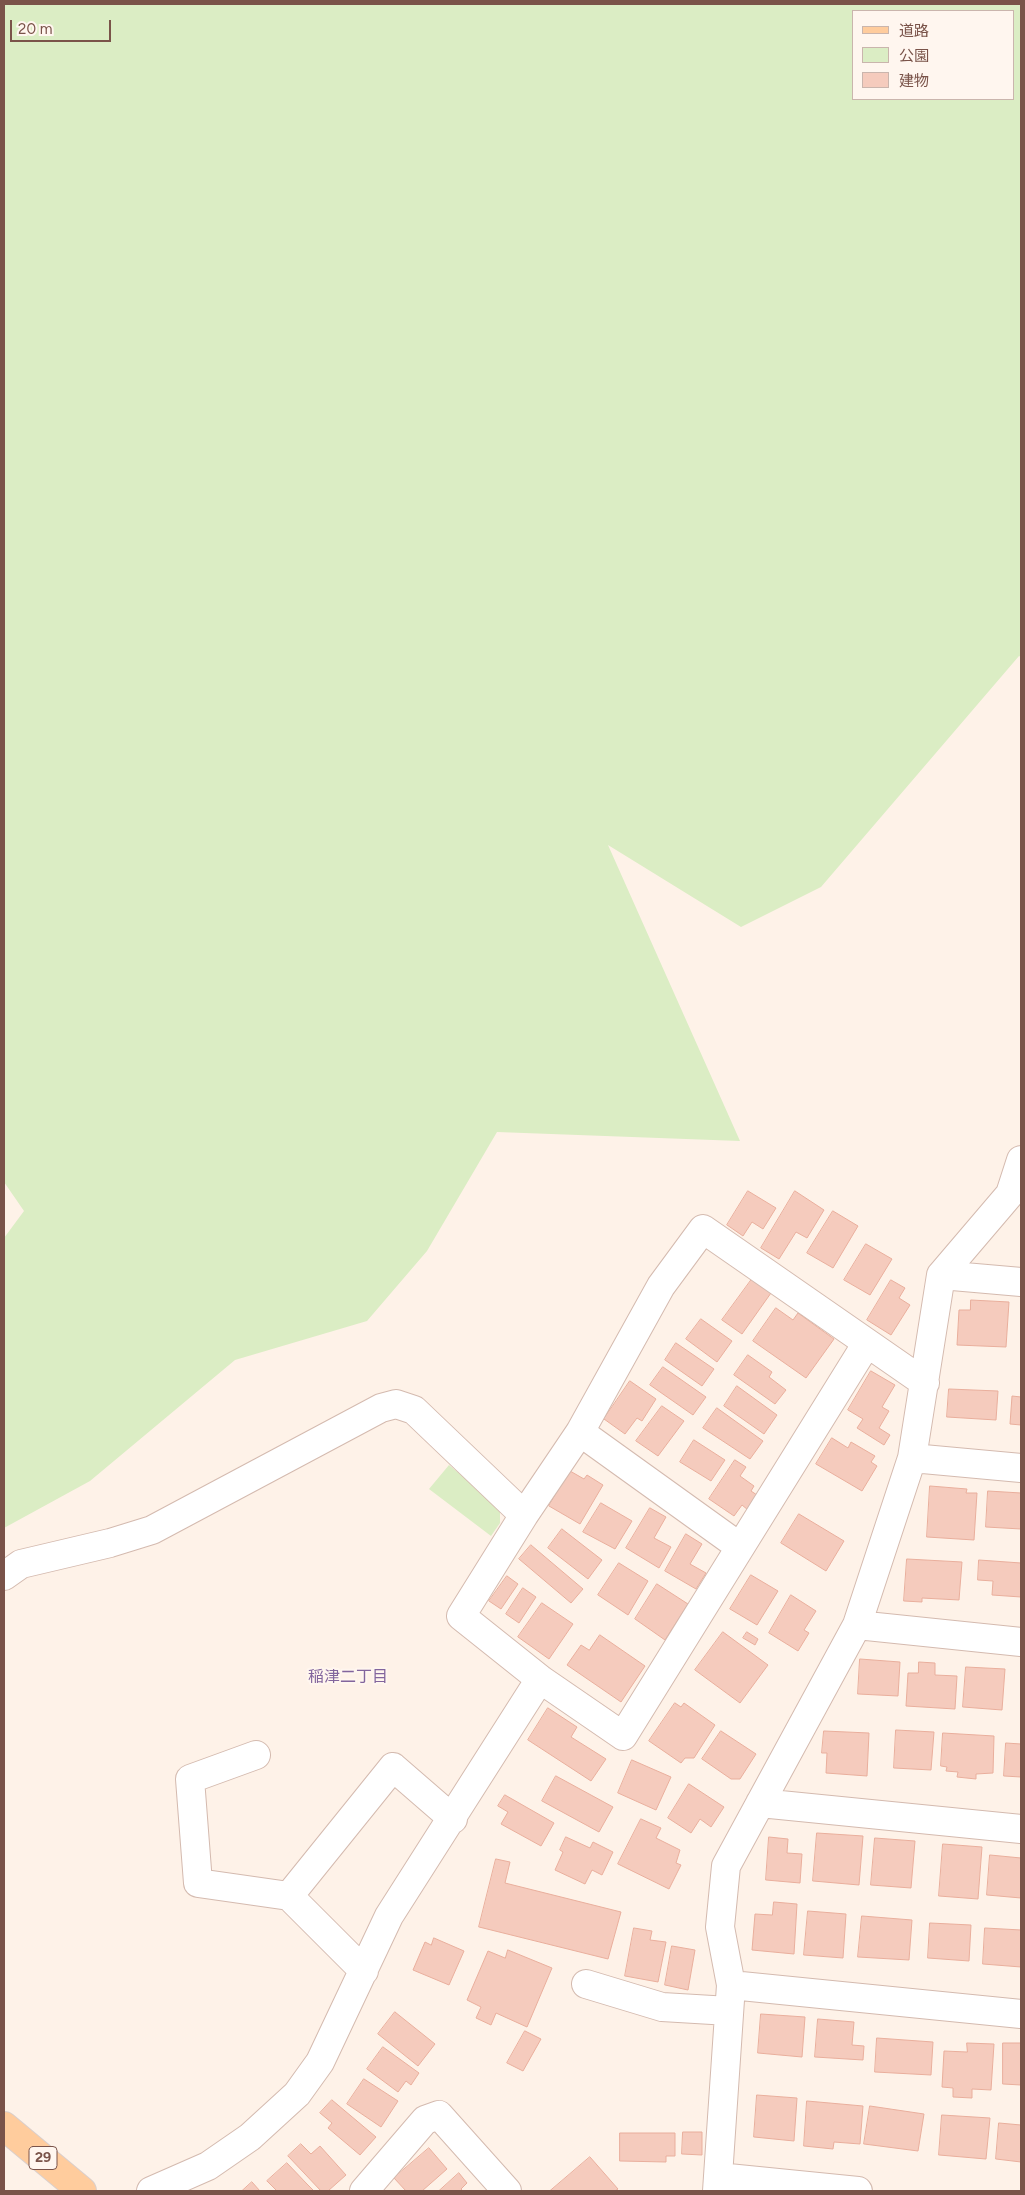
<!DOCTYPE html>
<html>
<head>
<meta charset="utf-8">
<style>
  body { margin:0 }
  #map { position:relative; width:1025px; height:2195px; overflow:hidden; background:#fef2e8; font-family:Figtree,"Noto Sans JP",sans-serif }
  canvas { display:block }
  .frame { position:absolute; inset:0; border:5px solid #7a5349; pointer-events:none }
  .legend { position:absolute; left:852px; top:10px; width:162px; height:90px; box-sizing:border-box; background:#fff6ef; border:1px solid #cab5ad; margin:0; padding:6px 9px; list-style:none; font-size:15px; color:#7a5349 }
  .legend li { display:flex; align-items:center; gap:10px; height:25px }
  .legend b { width:25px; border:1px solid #cab5ad }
  .scale { position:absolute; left:10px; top:20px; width:101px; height:22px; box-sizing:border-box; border:2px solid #7a5349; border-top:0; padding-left:6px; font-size:15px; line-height:18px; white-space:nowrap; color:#7a5349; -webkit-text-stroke:4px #fff6ef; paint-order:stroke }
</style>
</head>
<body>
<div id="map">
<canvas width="1025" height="2195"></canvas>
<div class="frame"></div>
<ul class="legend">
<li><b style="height:6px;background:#ffcc9d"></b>道路</li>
<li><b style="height:14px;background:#dbedc4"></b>公園</li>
<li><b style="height:14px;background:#f5cbbd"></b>建物</li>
</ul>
<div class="scale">20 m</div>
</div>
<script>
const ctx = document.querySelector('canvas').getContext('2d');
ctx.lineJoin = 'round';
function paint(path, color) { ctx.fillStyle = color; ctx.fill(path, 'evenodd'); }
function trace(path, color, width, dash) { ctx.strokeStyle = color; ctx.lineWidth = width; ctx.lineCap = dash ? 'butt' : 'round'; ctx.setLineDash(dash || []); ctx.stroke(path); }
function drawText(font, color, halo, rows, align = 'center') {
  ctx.font = font + ' Figtree,"Noto Sans JP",sans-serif'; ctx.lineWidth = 4; ctx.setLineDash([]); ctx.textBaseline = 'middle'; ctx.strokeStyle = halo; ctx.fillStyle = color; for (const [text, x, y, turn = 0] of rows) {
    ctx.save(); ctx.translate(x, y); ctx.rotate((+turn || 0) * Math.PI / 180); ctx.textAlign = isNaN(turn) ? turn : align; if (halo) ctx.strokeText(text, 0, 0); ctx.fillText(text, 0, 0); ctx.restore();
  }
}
paint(new Path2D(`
  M 4,4 L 1021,4 L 1021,657 L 1019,656 L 821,887 L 741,927 L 608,845 L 740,1141 L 497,1132 L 427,1251 L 367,1321 L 235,1360 L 90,1481 L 4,1528 L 4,1238 L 24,1211 L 4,1182 ZM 854,11 L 1014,11 L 1014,99 L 854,99 Z
  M 449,1465 L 500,1507 L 500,1523 L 491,1536 L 429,1489 Z`), '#dbedc4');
const building = new Path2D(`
  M 748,1191 L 776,1208 L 763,1229 L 752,1222 L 743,1236 L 727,1225 Z
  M 795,1191 L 824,1210 L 807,1238 L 796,1232 L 779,1259 L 761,1248 Z
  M 833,1211 L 858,1226 L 833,1268 L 807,1253 Z
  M 866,1244 L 892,1259 L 870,1295 L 844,1280 Z
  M 752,1279 L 771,1293 L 742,1334 L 722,1320 Z
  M 891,1280 L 905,1288 L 899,1298 L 910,1305 L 891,1335 L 867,1320 Z
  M 971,1300 L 1009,1302 L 1006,1347 L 957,1345 L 959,1310 L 970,1310 Z
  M 776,1308 L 793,1320 L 798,1313 L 834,1339 L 806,1378 L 753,1341 Z
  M 701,1319 L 732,1341 L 717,1362 L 686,1339 Z
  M 676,1343 L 714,1369 L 702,1386 L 665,1360 Z
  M 748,1355 L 772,1372 L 769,1377 L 786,1390 L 775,1404 L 734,1375 Z
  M 663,1367 L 706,1397 L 693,1415 L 650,1385 Z
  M 871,1371 L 895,1385 L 882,1407 L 889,1411 L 879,1428 L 890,1435 L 884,1445 L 857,1428 L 863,1419 L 848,1410 Z
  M 630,1381 L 656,1399 L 642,1421 L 637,1418 L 625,1434 L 604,1419 Z
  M 737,1386 L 777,1415 L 764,1434 L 724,1406 Z
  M 1021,1386 L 1021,1425 L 1010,1424 L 1012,1396 L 1021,1397 Z
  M 949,1389 L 998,1391 L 996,1420 L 947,1417 Z
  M 662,1406 L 684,1421 L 658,1456 L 636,1441 Z
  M 717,1408 L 763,1441 L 750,1459 L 703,1428 Z
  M 832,1438 L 848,1448 L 851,1442 L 875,1456 L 871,1462 L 877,1466 L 862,1491 L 816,1464 Z
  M 694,1440 L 725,1460 L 711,1481 L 680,1462 Z
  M 735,1460 L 746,1467 L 740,1476 L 754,1486 L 751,1491 L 757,1495 L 748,1510 L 742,1505 L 734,1516 L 709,1499 Z
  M 570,1471 L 584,1479 L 587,1475 L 603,1485 L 580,1524 L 549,1506 Z
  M 930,1486 L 967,1489 L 966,1493 L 977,1493 L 974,1540 L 927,1537 Z
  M 988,1491 L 1021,1493 L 1021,1529 L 986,1527 Z
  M 601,1503 L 632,1521 L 615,1549 L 583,1532 Z
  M 650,1508 L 666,1517 L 654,1538 L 671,1547 L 659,1568 L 626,1548 Z
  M 799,1514 L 844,1541 L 826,1571 L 781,1543 Z
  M 562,1529 L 602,1560 L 588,1579 L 548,1548 Z
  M 686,1534 L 702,1544 L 690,1564 L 706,1573 L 696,1589 L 665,1571 Z
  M 531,1545 L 583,1589 L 571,1603 L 519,1559 Z
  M 907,1559 L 962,1562 L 959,1600 L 922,1598 L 922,1602 L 904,1601 Z
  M 979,1560 L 1021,1563 L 1021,1597 L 992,1595 L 993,1581 L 978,1580 Z
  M 619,1563 L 648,1581 L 628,1615 L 598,1595 Z
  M 751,1575 L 778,1591 L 757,1625 L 730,1609 Z
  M 507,1576 L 518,1584 L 501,1609 L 489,1601 Z
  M 657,1584 L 688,1604 L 665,1640 L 635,1619 Z
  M 523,1588 L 536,1597 L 519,1623 L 506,1614 Z
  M 791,1595 L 816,1611 L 804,1630 L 809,1633 L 798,1651 L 769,1633 Z
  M 542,1603 L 573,1624 L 549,1659 L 518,1637 Z
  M 723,1632 L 768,1665 L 740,1703 L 695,1670 Z
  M 747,1632 L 758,1639 L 755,1645 L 743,1638 Z
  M 600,1635 L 645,1666 L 621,1702 L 567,1665 L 581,1645 L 589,1650 Z
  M 860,1659 L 900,1662 L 898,1696 L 858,1694 Z
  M 919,1662 L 935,1663 L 935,1675 L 957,1676 L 955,1709 L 906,1706 L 908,1673 L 918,1673 Z
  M 966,1667 L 1005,1669 L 1002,1710 L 963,1707 Z
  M 675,1703 L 681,1707 L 684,1703 L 715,1725 L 694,1758 L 685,1758 L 681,1763 L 649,1741 Z
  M 548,1708 L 577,1727 L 571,1737 L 606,1759 L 591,1781 L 528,1740 Z
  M 896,1730 L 934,1732 L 931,1770 L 894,1768 Z
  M 721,1731 L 756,1754 L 740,1779 L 731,1779 L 702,1759 Z
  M 824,1731 L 869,1733 L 867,1776 L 826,1773 L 827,1753 L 822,1753 Z
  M 943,1733 L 994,1736 L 993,1773 L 976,1774 L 976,1779 L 957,1777 L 958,1772 L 946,1771 L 947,1767 L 941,1766 Z
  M 1006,1743 L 1021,1744 L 1021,1777 L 1004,1776 Z
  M 632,1760 L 671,1777 L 656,1810 L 618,1793 Z
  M 556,1776 L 613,1807 L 599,1832 L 542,1801 Z
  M 689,1784 L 724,1807 L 711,1827 L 700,1819 L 691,1833 L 668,1818 Z
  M 505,1795 L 554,1823 L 541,1846 L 501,1824 L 508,1812 L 498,1806 Z
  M 641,1819 L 661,1828 L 656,1838 L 680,1850 L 676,1863 L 681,1865 L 669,1889 L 618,1864 Z
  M 817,1833 L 863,1836 L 859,1885 L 813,1881 Z
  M 566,1837 L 590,1848 L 593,1842 L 613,1852 L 602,1875 L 592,1870 L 585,1884 L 555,1870 L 563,1852 L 560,1850 Z
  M 769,1837 L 788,1839 L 787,1853 L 802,1854 L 800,1883 L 766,1880 Z
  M 875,1838 L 915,1841 L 911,1888 L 871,1885 Z
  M 943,1844 L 982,1847 L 978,1899 L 939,1896 Z
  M 990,1855 L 1021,1858 L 1021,1898 L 987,1895 Z
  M 496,1859 L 510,1862 L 505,1883 L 621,1912 L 608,1959 L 479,1927 Z
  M 774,1902 L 797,1904 L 794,1954 L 752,1950 L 755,1914 L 772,1915 Z
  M 808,1911 L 846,1914 L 843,1958 L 804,1955 Z
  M 862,1916 L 912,1920 L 909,1960 L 858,1957 Z
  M 930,1923 L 971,1925 L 969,1961 L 928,1958 Z
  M 634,1928 L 652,1931 L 650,1940 L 666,1942 L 658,1982 L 625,1976 Z
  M 985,1928 L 1021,1930 L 1021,1967 L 983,1964 Z
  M 434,1938 L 464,1951 L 449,1985 L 413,1970 L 425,1942 L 431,1945 Z
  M 672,1946 L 695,1950 L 688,1990 L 665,1985 Z
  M 508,1950 L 552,1968 L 527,2027 L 496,2013 L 491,2025 L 476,2018 L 481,2007 L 467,2000 L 488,1951 L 505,1958 Z
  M 395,2012 L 435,2044 L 418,2066 L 378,2034 Z
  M 761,2014 L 805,2017 L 802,2057 L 758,2053 Z
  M 818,2019 L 854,2022 L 852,2045 L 864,2046 L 863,2060 L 815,2057 Z
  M 525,2031 L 541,2039 L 523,2071 L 507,2063 Z
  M 877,2038 L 933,2042 L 931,2075 L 875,2072 Z
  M 967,2043 L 994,2044 L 991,2090 L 972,2089 L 972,2098 L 953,2097 L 953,2088 L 942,2087 L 944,2051 L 967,2052 Z
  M 1003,2043 L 1021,2043 L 1021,2085 L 1003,2084 Z
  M 383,2047 L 419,2073 L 411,2085 L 406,2081 L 398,2092 L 367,2069 Z
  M 364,2079 L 398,2101 L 381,2127 L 347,2104 Z
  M 757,2095 L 797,2098 L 794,2141 L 754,2137 Z
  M 332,2100 L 376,2137 L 360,2155 L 328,2128 L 332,2123 L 320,2113 Z
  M 807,2101 L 863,2106 L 860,2144 L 834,2142 L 833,2149 L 804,2146 Z
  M 870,2106 L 924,2114 L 918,2151 L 864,2144 Z
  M 942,2115 L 990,2118 L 986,2159 L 939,2155 Z
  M 999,2123 L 1021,2125 L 1021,2162 L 996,2159 Z
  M 683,2132 L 702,2132 L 702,2155 L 682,2154 Z
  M 620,2133 L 675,2133 L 675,2156 L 666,2156 L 666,2162 L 620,2161 Z
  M 301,2144 L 311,2154 L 320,2146 L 346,2175 L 328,2191 L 321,2191 L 288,2156 Z
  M 429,2148 L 447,2169 L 422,2191 L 406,2191 L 394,2178 Z
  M 590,2157 L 618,2189 L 615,2191 L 550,2191 Z
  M 287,2163 L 307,2184 L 314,2191 L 277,2191 L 267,2181 Z
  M 459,2173 L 467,2183 L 461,2189 L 463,2191 L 439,2191 Z
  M 252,2182 L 260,2191 L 242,2191 Z`);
paint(building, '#f5cbbd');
trace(building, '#e9ae9c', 1);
const minor = new Path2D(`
  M 941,1275 L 1021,1282
  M 867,1343 L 623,1736 L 540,1679 L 461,1616 L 524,1515 L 580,1432 L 661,1286 L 703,1229 L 925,1383
  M 580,1432 L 740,1547
  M 912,1458 L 1021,1468
  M 4,1576 L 21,1564 L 110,1543 L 152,1530 L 381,1408 L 396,1404 L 414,1410 L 524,1515
  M 857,1625 L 1021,1642
  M 256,1755 L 190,1779 L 198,1883 L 289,1896 L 364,1971
  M 760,1803 L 1021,1829
  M 289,1896 L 393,1767 L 453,1819
  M 586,1984 L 662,2007 L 729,2011
  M 731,1985 L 1021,2014
  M 718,2177 L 858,2191
  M 151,2191 L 208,2166 L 250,2137 L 297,2094 L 320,2062 L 389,1916 L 540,1679
  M 364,2191 L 425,2120 L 439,2115 L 507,2191
  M 717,2191 L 731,1985 L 720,1927 L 726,1866 L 857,1625 L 912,1458 L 941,1275 L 1010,1194 L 1021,1160`);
const major = new Path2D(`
  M 4,2126 L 82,2191`);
trace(minor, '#d4baaf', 30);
trace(major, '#dacfcc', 30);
trace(minor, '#fff', 28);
trace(major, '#ffcc9d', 28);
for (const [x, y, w] of [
  [43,2158,28]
]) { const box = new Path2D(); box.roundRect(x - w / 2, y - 11.5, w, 23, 4); ctx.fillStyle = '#fff6ef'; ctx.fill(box); trace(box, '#7a5349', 1); }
drawText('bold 14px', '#7a5349', null, [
  ["29",43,2158]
]);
drawText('16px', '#82659d', '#fff6ef', [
  ["稲津二丁目",348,1677]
]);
</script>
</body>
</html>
